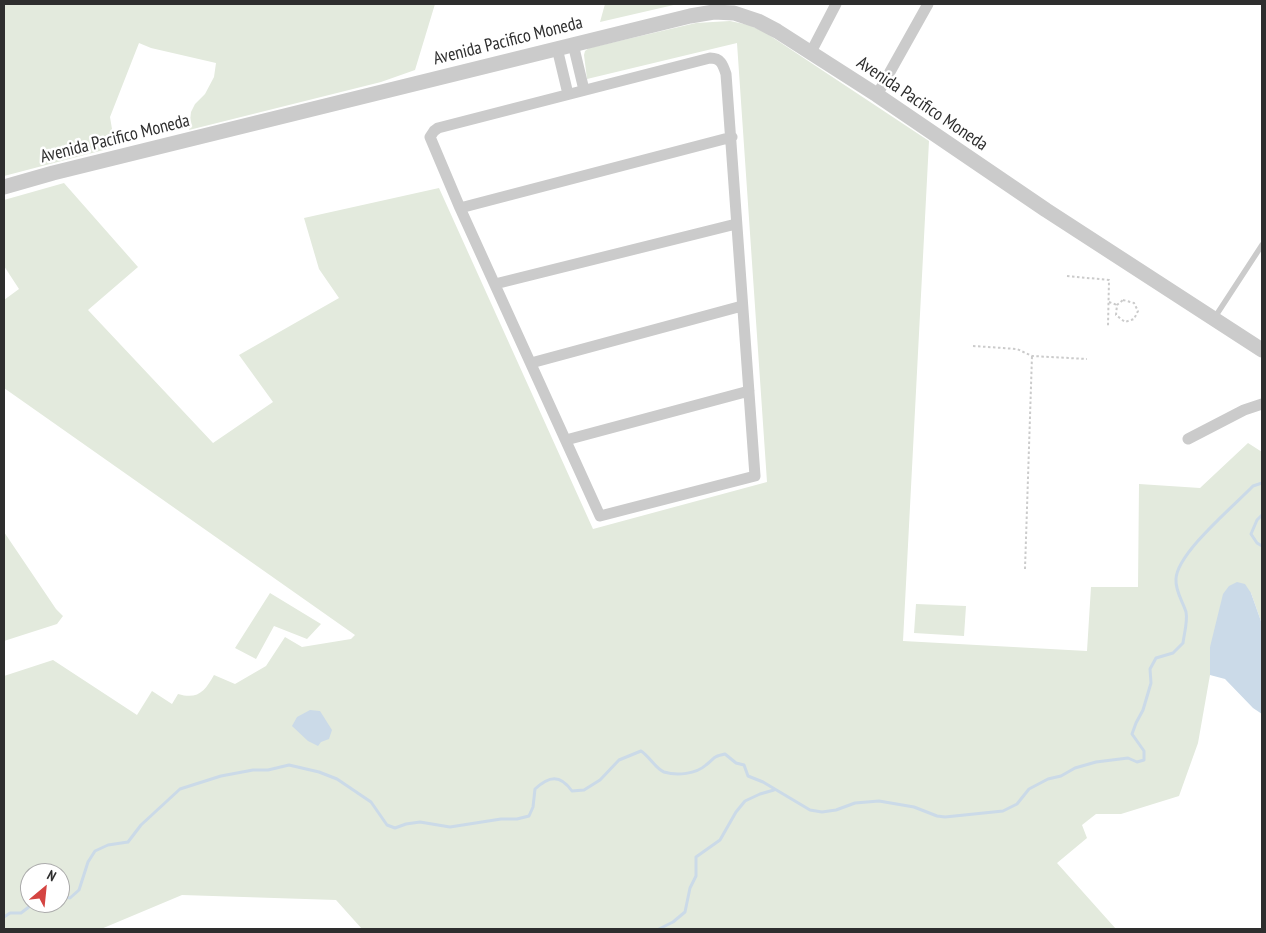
<!DOCTYPE html>
<html>
<head>
<meta charset="utf-8">
<style>
  body { margin:0 }
  #map { position:relative; width:1266px; height:933px; overflow:hidden; background:#fff; font-family:"PT Sans Narrow",sans-serif }
  canvas { display:block }
  .frame { position:absolute; inset:0; border:5px solid #2e2e2e; pointer-events:none }
  .north { position:absolute; left:20px; top:863px; width:50px; height:50px; box-sizing:border-box; background:#fff; border:1px solid #ababab; border-radius:50%; rotate:28deg; font-size:14px; font-weight:700; line-height:20px; text-align:center; color:#2e2e2e }
  .north::after { content:''; display:block; margin:auto; width:18px; height:22px; background:#d44441; clip-path:polygon(50% 0,100% 100%,50% 72%,0 100%) }
</style>
</head>
<body>
<div id="map">
<canvas width="1266" height="933"></canvas>
<div class="frame"></div>
<div class="north">N</div>
</div>
<script>
const ctx = document.querySelector('canvas').getContext('2d');
ctx.lineJoin = 'round';
function paint(path, color) { ctx.fillStyle = color; ctx.fill(path, 'evenodd'); }
function trace(path, color, width, dash) { ctx.strokeStyle = color; ctx.lineWidth = width; ctx.lineCap = dash ? 'butt' : 'round'; ctx.setLineDash(dash || []); ctx.stroke(path); }
function drawText(font, color, halo, rows, align = 'center') {
  ctx.font = font + ' "PT Sans Narrow",sans-serif'; ctx.lineWidth = 5; ctx.setLineDash([]); ctx.textBaseline = 'middle'; ctx.strokeStyle = halo; ctx.fillStyle = color; for (const [text, x, y, turn = 0] of rows) {
    ctx.save(); ctx.translate(x, y); ctx.rotate((+turn || 0) * Math.PI / 180); ctx.textAlign = isNaN(turn) ? turn : align; if (halo) ctx.strokeText(text, 0, 0); ctx.fillText(text, 0, 0); ctx.restore();
  }
}
paint(new Path2D(`
  M 4,4 L 435,4 L 415,70 L 381,82 L 189,130 L 191,112 L 195,104 L 205,94 L 214,77 L 216,63 L 151,48 L 139,43 L 110,117 L 115,147 L 4,176 Z
  M 605,4 L 678,4 L 600,22 Z
  M 730,21 L 749,25 L 766,33 L 929,141 L 903,641 L 1087,651 L 1091,587 L 1138,587 L 1139,484 L 1200,488 L 1248,443 L 1262,452 L 1262,624 L 1251,593 L 1210,647 L 1210,675 L 1198,743 L 1179,796 L 1121,814 L 1096,814 L 1082,825 L 1087,838 L 1057,863 L 1116,929 L 362,929 L 336,900 L 182,895 L 101,929 L 4,929 L 4,676 L 53,660 L 137,715 L 152,691 L 172,704 L 178,694 C 198,700 205,691 214,675 L 235,684 L 266,666 L 285,637 L 302,647 L 351,639 L 355,635 L 4,388 L 4,300 L 19,289 L 4,266 L 4,200 L 64,183 L 138,267 L 88,310 L 213,443 L 273,402 L 239,355 L 339,298 L 319,269 L 304,218 L 439,188 L 593,529 L 767,482 L 737,43 L 587,79 L 584,55 L 585,51 L 589,48 L 696,23 ZM 30,873 L 60,873 L 60,903 L 30,903 Z
  M 4,532 L 56,609 L 63,616 L 57,624 L 4,641 Z
  M 270,593 L 321,624 L 307,639 L 274,626 L 256,659 L 235,648 Z
  M 916,604 L 966,606 L 964,636 L 914,633 Z`), '#e3eadd');
paint(new Path2D(`
  M 1237,582 L 1245,584 L 1251,593 L 1262,624 L 1262,714 L 1253,708 L 1225,679 L 1210,675 L 1210,647 L 1223,594 L 1229,586 Z
  M 310,710 L 320,711 L 332,730 L 329,739 L 321,742 L 318,746 L 308,741 L 292,726 L 297,717 Z`), '#cbdae8');
trace(new Path2D(`
  M 1262,515 L 1257,520 L 1251,534 L 1257,543 L 1262,546
  M 60,896 L 70,898 L 79,890 L 88,862 L 95,851 L 108,845 L 128,842 L 141,825 L 180,789 L 221,776 L 253,770 L 268,770 L 289,765 L 319,772 L 337,779 L 371,802 L 387,825 L 395,828 L 406,824 L 420,822 L 450,827 L 501,819 L 517,819 L 529,816 L 533,807 L 535,789 C 549,776 560,774 572,791 L 584,790 L 600,780 L 619,760 L 641,751 C 650,757 656,769 664,772 C 677,776 696,774 706,765 C 716,757 712,757 725,754 L 736,763 L 744,765 L 748,776 L 763,782 L 810,810 L 822,812 L 836,810 L 855,803 L 879,801 L 914,807 L 937,816 L 945,817 L 1003,811 L 1017,804 L 1029,789 L 1048,779 L 1061,776 L 1075,768 L 1096,762 L 1128,758 L 1137,762 L 1144,760 L 1144,751 L 1132,734 L 1136,723 L 1143,710 L 1151,683 L 1150,669 L 1156,658 L 1173,653 L 1183,643 C 1184,634 1188,621 1186,612 C 1183,602 1175,591 1176,579 C 1177,553 1234,506 1253,486 L 1262,483
  M 4,917 L 10,913 L 21,913 L 34,903
  M 659,929 L 673,922 L 685,912 L 690,888 L 696,876 L 696,857 L 720,840 L 736,812 L 745,801 L 760,794 L 774,790`), '#cbdae8', 3);
trace(new Path2D(`
  M 1067,276 L 1109,280 L 1108,326
  M 1123,300 L 1134,303 L 1138,311 L 1134,319 L 1125,322 L 1116,315 L 1117,305 Z
  M 1109,302 L 1117,305
  M 973,346 L 1017,349 L 1032,356 L 1087,359
  M 1025,569 L 1032,356`), '#cbcbcb', 2, [2.5, 2.5]);
trace(new Path2D(`
  M 1215,317 L 1262,245`), '#cbcbcb', 5.5);
trace(new Path2D(`
  M 573,44 L 584,90
  M 557,48 L 568,94
  M 811,52 L 836,4
  M 710,58 C 721,58 723,65 726,74 L 755,476 L 600,516 L 460,208 L 430,137 L 434,131 L 438,128 Z
  M 877,95 L 928,4
  M 460,208 L 732,137
  M 495,284 L 736,224
  M 531,363 L 742,306
  M 1188,439 L 1244,410 L 1262,404
  M 566,440 L 749,391`), '#cbcbcb', 11);
trace(new Path2D(`
  M 4,187 L 53,173 L 690,16 L 714,12 L 734,13 L 758,21 L 777,31 L 877,95 L 1046,210 L 1262,350`), '#cbcbcb', 15);
drawText('18px', '#2e2e2e', '#fff', [
  ["Avenida Pacifico Moneda",508,41,-14],
  ["Avenida Pacifico Moneda",922,104,34],
  ["Avenida Pacifico Moneda",115,139,-14]
]);
</script>
</body>
</html>
